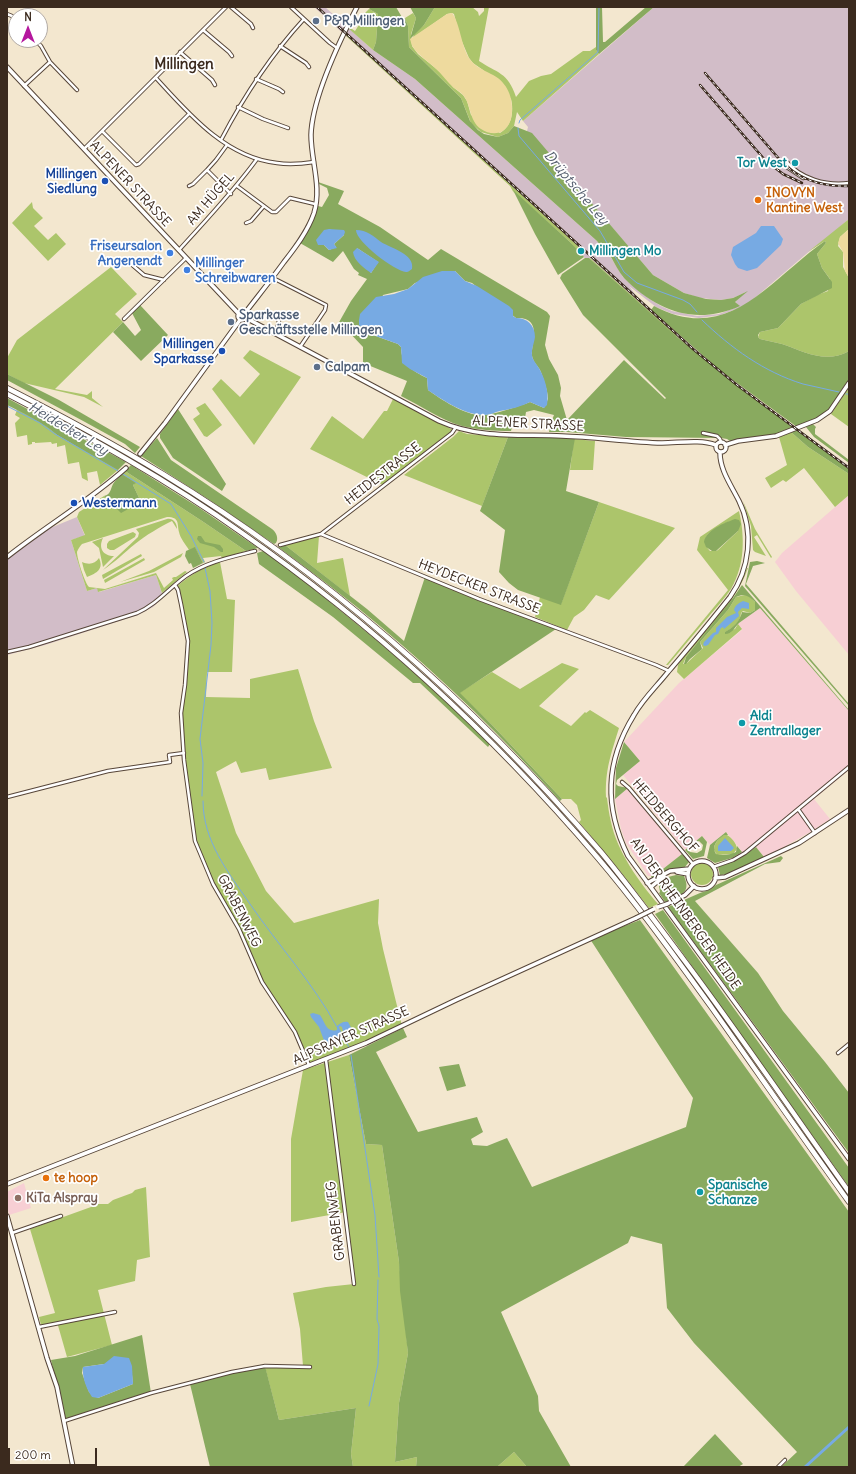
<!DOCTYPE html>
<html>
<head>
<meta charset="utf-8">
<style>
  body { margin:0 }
  #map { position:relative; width:856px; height:1474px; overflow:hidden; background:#f3e7cf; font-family:Delius,sans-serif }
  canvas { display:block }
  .frame { position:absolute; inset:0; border:8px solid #3b2a1e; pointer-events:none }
  .north { position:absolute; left:8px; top:8px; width:40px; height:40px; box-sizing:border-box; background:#fff; border:1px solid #b1aaa5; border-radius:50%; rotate:0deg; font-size:11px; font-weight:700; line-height:16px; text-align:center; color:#3b2a1e }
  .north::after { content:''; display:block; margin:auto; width:14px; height:18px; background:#b5179e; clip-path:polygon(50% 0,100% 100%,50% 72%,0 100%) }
  .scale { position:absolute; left:8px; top:1448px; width:89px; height:18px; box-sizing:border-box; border:2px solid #3b2a1e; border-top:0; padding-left:5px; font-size:12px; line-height:14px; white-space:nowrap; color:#3b2a1e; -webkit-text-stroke:3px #fff; paint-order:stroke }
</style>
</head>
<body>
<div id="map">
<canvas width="856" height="1474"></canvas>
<div class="frame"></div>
<div class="north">N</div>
<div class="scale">200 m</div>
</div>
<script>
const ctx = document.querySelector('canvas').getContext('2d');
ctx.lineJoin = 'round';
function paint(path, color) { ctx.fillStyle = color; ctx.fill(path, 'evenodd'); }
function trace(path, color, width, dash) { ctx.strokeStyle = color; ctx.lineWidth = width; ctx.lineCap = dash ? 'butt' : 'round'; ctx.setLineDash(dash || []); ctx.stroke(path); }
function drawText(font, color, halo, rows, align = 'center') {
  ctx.font = font + ' Delius,sans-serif'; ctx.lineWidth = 3.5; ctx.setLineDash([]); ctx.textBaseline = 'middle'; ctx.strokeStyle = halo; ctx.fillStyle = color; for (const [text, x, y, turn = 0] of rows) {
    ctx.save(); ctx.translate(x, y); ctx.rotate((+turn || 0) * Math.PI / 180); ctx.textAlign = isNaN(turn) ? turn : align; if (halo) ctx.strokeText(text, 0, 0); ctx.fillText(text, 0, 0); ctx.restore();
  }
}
paint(new Path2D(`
  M 849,495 L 849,655 L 796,591 L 775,562 L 782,553 Z
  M 760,608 L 849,711 L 849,770 L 814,799 L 830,819 L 812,831 L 777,851 L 764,857 L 756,847 L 745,855 L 726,832 L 710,845 L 702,836 L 685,850 L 623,775 L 640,761 L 624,742 L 679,683 L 742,630 L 738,624 Z
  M 627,789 L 682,854 L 654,876 L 648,876 L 626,843 L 621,829 L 615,799 Z
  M 24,1183 L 31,1208 L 9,1215 L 7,1204 L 7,1192 Z`), '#f7cfd4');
paint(new Path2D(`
  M 314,7 L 325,7 L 373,50 L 415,79 L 597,241 L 610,256 L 623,277 L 648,298 L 661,306 L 672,311 L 697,316 L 719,314 L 739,306 L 735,302 L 746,292 L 733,298 L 721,300 L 700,298 L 684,293 L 653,275 L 579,189 L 525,139 L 528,127 L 523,121 L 654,7 L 849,7 L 849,219 L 831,235 L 812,249 L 750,302 L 739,308 L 721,315 L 699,318 L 673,314 L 656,307 L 629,286 L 638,298 L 651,310 L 709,361 L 765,405 L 849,466 L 849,469 L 721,373 L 677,336 L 590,258 L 585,258 L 578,252 L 580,248 Z
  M 77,517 L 85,536 L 71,540 L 87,591 L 97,588 L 99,592 L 156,575 L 162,593 L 165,596 L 153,607 L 138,615 L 45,645 L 7,655 L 7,557 L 38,533 Z`), '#d2bdc8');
paint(new Path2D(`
  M 435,7 L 472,7 L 478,12 L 479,16 L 484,11 L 484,7 L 489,7 L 479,61 C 497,73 508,72 516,97 L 529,81 L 541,76 L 551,74 L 583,51 L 590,51 L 596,47 L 596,50 L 599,54 L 523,121 L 517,112 L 514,126 L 508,133 L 498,137 L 481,132 L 471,123 L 461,98 L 409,47 L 408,26 L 405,18 L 413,13 L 416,18 L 411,34 L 412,46 L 418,54 L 444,75 L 453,87 L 463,95 L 467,101 L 471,115 L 500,133 C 512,126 514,111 511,99 L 483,70 L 473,63 L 469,58 L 460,37 L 454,14 L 452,13 L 447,14 L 413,38 L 414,33 L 424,25 Z
  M 369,9 L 378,14 L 376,42 L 373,50 L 348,28 L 349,27 L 355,31 L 366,14 L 365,13 Z
  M 345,34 L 580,248 L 578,252 L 570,242 L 513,191 L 515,195 L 510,186 L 345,35 Z
  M 32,202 L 33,208 L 43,218 L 34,226 L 48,240 L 56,233 L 66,244 L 48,261 L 12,223 Z
  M 849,219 L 849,229 L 840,237 L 838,246 L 843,252 L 843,267 L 849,278 L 849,351 C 826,364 805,352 782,344 C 775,342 767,341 760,339 L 758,337 L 760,332 L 778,328 L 801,304 L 817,295 L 828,291 L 830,279 L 822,268 L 817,254 L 826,243 L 825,241 L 808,252 Z
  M 589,258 L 590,258 L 677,336 L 676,337 Z
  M 111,267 L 137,294 L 115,314 L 123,322 L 55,389 L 87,395 L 92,391 L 92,398 L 103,407 L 84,397 L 24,383 L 7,374 L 7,358 L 17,340 Z
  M 250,350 L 301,377 L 254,445 L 212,389 L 221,379 L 240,397 L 260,374 L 243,358 Z
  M 849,387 L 849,427 L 831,414 Z
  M 393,399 L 453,430 L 446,437 L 383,485 L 310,449 L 332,416 L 363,439 L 384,411 L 387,411 Z
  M 205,403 L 222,425 L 207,437 L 204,436 L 193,419 L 200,414 L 196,408 Z
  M 17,410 C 32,417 45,424 57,435 L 117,468 L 118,470 L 100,485 L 97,471 L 87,473 L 88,481 L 82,478 L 79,462 L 68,464 L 65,445 L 57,447 L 57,443 L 52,444 L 51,442 L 35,443 L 35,442 L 32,442 L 32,444 L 28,445 L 27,435 L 17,437 L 15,423 L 20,418 L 15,415 Z
  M 459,431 L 467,434 L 508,437 L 482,506 L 404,475 L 453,437 Z
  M 791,432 L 808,447 L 849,474 L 849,495 L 835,507 L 804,468 L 786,482 L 783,480 L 771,488 L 765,478 L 787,465 L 779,437 Z
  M 574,439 L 595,441 L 593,470 L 570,470 Z
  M 125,471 L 202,521 L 246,551 L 222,558 L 221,556 L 203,558 L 205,562 L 203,563 L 195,548 L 189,550 C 186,545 180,538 179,532 C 177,524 180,517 167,517 L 82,544 C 80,546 78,549 77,552 C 77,559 85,583 89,587 L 105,589 L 156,573 L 164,588 L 173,580 L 172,578 L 174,577 L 176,577 L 185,571 L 187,572 L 162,593 L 156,575 L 98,592 L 97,588 L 87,591 L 71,540 L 85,535 L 77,517 L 79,512 L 104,496 L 106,498 L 140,500 L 133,485 L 135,483 L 122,474 Z
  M 743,501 L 755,529 L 772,557 L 771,558 L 757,535 L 754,537 L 766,556 L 755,552 L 753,550 L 751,526 Z
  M 599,502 L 675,528 L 609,600 L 596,595 L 584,610 L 574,617 L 567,630 L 535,617 L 540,597 L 561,604 Z
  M 739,511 C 745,537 745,565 731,589 C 725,598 717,607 710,615 C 696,632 682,648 668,665 L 666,665 L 728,590 L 697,550 L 700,537 ZM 730,521 L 738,531 L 718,550 L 716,551 L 710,551 C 695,535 719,527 730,521 Z
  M 167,519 C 173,518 177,523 177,529 L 172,521 C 160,527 146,535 135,544 C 124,553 115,562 103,570 L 138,537 L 139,533 L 136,529 Z
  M 133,532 L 136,534 L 135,537 L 114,550 L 110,550 L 107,548 L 107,544 L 109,541 Z
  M 317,536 L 319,536 L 317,563 L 343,558 L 350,596 L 285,545 Z
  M 103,538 C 98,548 103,556 114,556 L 103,567 L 99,548 L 92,542 Z
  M 183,553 L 181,557 L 154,572 L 120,582 L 149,571 Z
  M 141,554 L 142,556 L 103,579 L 102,575 Z
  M 99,558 C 104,569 97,573 87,577 L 84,570 L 82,562 C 89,565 95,564 99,558 Z
  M 144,558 L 145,560 L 105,583 L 104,580 Z
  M 220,562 L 227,599 L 235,600 L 232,672 L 207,672 L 206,697 L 250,698 L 250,679 L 298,669 L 314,721 L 332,768 L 269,780 L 266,768 L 241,773 L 236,761 L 216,772 L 236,833 L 266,891 L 294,923 L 379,899 L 378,923 L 383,949 L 402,1026 L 309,1066 L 295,1032 L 262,982 L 239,929 L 213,884 L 195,841 L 184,760 L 181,713 L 188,641 L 187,629 L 176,587 C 192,574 200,569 220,562 Z
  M 747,568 L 748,568 C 736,602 708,629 686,657 L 683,664 L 687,663 L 703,648 L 700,642 L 728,610 L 736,597 L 745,595 L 749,596 L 755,602 L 755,610 L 750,613 L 743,611 L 741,613 C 741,621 732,629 725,632 L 735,629 L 738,624 L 742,629 L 684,679 L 677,672 L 678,665 C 700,632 733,606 747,568 Z
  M 562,663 L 579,669 L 539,706 L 571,726 L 585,712 L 586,713 L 590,710 L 619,728 C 611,754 605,770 606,797 L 607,798 C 608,806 609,814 611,822 C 617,851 639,882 658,904 L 649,908 L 620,871 L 579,822 L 581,820 L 577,805 L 571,799 L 562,799 L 494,727 L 459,693 L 492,672 L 520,689 Z
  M 725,834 C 730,836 737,843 737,849 L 733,854 L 717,855 L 714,850 C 714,843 719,838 725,834 Z
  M691 874a11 11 0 1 1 22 0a11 11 0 1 1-22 0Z
  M 349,1055 L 366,1144 L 382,1145 L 399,1262 L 408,1353 L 399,1403 L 395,1462 L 417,1457 L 416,1467 L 353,1467 L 351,1454 L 356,1408 L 279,1420 L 265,1367 L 303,1366 L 300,1329 L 293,1293 L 326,1287 L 354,1284 L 346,1212 L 291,1222 L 291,1139 L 303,1070 Z
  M 146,1187 L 150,1257 L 137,1260 L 135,1281 L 98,1290 L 112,1345 L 67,1357 L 57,1322 L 41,1325 L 39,1317 L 55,1313 L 30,1229 L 91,1207 L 94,1204 L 108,1204 L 113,1200 L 132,1193 L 135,1190 Z
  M 514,1452 L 527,1467 L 497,1467 Z`), '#acc56b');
paint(new Path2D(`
  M 371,7 L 396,7 L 403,19 L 405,18 L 408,26 L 409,47 L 461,98 L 470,121 L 478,130 L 484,134 L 498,137 L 508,133 L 514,126 L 532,133 L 653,275 L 684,293 L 706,299 L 721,300 L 733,298 L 748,291 L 735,302 L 740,306 C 695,326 657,311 624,278 C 619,272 615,264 611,257 C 607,252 601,247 597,241 L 415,79 L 373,50 L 376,42 L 378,14 L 369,9 Z
  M 410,7 L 435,7 L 424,25 L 410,39 L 416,18 Z
  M 596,7 L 602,7 L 603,42 L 605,42 L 646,7 L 654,7 L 599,54 L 596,50 Z
  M 318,182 L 344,191 L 338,204 L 380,227 L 428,260 L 441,249 L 547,312 L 550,316 L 545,345 L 549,359 L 558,375 L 561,388 L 560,396 L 567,420 L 624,360 L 665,399 L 666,398 L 583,315 L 560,278 L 562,274 L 585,258 L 589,258 L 676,336 L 736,385 L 794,428 L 780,434 L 747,440 L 730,441 L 727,439 L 721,438 L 626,437 L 567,432 L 549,432 L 551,423 L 556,425 L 558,422 L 552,420 L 554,415 L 534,410 L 526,412 L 525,418 L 520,418 L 519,421 L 514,419 L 511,431 C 494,431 478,430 462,426 C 441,420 421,406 401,396 L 407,381 L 363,363 L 363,347 L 347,330 L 338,324 L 351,301 L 367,279 L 358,275 L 359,273 L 354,269 L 343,251 L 333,262 L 300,243 L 311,225 L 318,206 L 322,207 L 329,195 L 327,188 L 319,184 ZM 329,229 L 344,235 L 334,244 L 336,247 L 329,250 L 324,245 ZM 357,248 L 378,262 L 371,273 ZM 455,271 L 465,281 L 472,283 L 516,318 C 546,317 528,347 533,359 C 534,363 538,366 540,370 C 542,374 549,395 548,399 C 547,402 545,405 544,408 L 530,402 L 525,404 C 512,408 499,413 485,415 C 467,417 442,400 428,390 L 427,378 C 413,371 401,365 401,347 L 398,344 L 370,334 L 383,295 L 408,289 L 415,283 Z
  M 513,190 L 570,242 L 584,257 L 558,275 L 535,234 Z
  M 825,241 L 826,243 L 817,254 L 822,268 L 832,282 L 832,288 L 801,304 L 778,328 L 760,332 L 758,335 L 758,337 L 760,339 C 767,341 775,342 782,344 C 805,352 826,364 849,351 L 849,379 L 840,392 L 832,407 L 823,416 L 797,427 L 722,372 L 651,310 L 654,306 C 729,346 770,279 825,241 Z
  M 140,305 L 168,335 L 141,361 L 113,332 L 123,322 L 135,336 L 141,330 L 132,313 Z
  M 7,374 L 59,400 L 140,447 L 135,453 L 125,444 L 85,422 L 7,380 Z
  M 7,398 L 126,462 L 118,470 L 57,435 C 42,422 25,414 7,405 Z
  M 178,409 L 226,484 L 222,491 L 173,458 L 160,438 L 160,434 Z
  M 813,424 L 816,427 L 815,429 L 815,434 L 849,460 L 849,463 L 814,437 L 806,427 Z
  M 797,430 L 849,469 L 849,474 L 808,447 L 791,432 Z
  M 508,437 L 575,438 L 566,491 L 599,502 L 561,605 L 518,590 L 509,583 L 499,572 L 505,530 L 480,511 Z
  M 157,438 L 171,460 L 272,529 C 276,532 279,538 276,543 L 274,544 L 208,499 L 141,456 Z
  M 131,465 L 198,507 L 258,548 L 246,551 L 202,521 L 125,471 Z
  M 122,474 L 136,483 L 133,485 L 141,502 L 121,513 L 104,496 C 111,494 110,490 113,484 C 115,481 119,477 122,474 Z
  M 735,519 L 739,520 L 741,524 L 738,531 L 716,551 L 712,551 L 706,547 L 704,542 C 706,530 724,523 735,519 Z
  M 198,536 L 201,536 L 205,542 L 220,545 L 223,549 L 223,552 L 221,552 L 214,547 L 200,543 L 197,539 Z
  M 285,545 L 367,609 L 404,641 L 425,577 L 556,629 L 460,693 L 494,727 L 562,799 L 560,801 C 505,739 445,681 381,627 C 348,599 313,573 278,547 Z
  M 195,547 L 203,563 L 193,568 L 191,563 L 189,564 L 185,556 L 186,551 Z
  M 263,551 C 299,575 331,603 364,630 C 408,666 450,704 490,744 L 488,747 L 420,683 L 413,683 L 333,617 L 259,564 L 257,553 Z
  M 757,561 L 765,563 L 753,566 L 746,584 L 849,704 L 849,706 L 745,586 L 750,562 Z
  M 742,585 L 849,710 L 849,711 L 760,608 C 753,613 746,618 739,623 C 734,628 732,634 725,634 L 725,632 C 733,628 740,621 742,612 L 750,613 L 755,610 L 755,602 C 749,596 744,593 736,597 L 728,610 L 700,642 L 702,649 L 690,659 L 686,664 L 684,664 L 686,657 L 733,598 Z
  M 624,742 L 640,761 L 617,780 L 616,784 L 618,786 L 628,788 L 615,799 L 616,768 Z
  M 726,832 L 728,835 L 724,835 C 717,840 711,846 716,854 C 722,856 730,855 736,852 L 737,846 L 742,852 L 732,858 L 715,863 L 707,858 L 710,845 Z
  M 702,836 L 707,842 L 704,856 L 693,859 L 685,850 ZM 699,841 L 703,845 L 702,850 L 697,853 L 690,852 L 689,850 L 696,842 Z
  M 756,847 L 764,857 L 727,874 L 720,875 L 718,867 L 739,859 Z
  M 682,854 L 689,862 L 684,868 L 652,878 L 651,876 L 654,876 Z
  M 781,856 L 783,858 L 780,862 L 765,864 L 695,901 L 758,973 L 783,1011 L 825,1062 L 849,1093 L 849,1153 L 668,907 L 700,893 L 709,890 L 716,885 Z
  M 676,875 L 684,876 C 692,894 679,896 665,902 L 659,893 L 660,892 L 659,886 L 668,877 Z
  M 663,910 L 849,1168 L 849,1187 L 655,914 Z
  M 640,920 L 849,1212 L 849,1467 L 781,1467 L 797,1452 L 694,1343 L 667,1308 L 662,1244 L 631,1236 L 628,1243 L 501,1312 L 538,1396 L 539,1411 L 571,1467 L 576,1467 L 527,1467 L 514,1452 L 497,1467 L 416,1467 L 417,1457 L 395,1462 L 399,1403 L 408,1353 L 400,1291 L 399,1262 L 382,1145 L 366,1144 L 349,1055 L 403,1028 L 407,1037 L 376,1052 L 418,1132 L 477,1117 L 483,1132 L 471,1139 L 473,1145 L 487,1146 L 507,1138 L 532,1187 L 686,1127 L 693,1098 L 590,939 Z
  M 459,1064 L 466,1086 L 447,1091 L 439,1067 Z
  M 142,1335 L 151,1393 L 65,1419 L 51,1360 L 75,1356 ZM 104,1364 L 132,1375 L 133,1384 L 98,1398 L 89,1392 L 82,1373 L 83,1367 Z
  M 265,1366 L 279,1420 L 356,1408 L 351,1454 L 353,1467 L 210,1467 L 190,1384 L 232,1372 Z
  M 715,1434 L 743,1464 L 738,1467 L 683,1467 Z`), '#89aa5f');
paint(new Path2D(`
  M 452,13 C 460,23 461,45 469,58 C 475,67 482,69 491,74 C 505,80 513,95 512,111 C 512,118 510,125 504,130 C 498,135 488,134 481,129 C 469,121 472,106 463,95 C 461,92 457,90 454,88 C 447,82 442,74 435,68 C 428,61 418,55 413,47 C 411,44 411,42 410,39 L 447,14 Z
  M 849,229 L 849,278 L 845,271 L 843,252 L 838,243 L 840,237 Z`), '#eeda9e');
paint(new Path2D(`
  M 761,226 L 774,226 L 783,239 L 781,245 L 757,268 L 747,271 L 738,268 L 735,264 L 731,255 L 733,247 L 756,233 Z
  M 329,229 L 344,230 L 345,232 L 344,235 L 334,244 L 337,248 L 329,250 L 324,245 L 318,245 L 316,240 L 324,230 Z
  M 356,230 C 367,230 373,236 381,242 C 391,248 415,254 412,269 C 409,271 409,272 406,272 C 395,271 356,242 356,230 Z
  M 357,248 L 379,262 L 371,273 C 364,268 354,261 353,252 Z
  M 442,271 L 455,271 L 465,281 L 477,286 L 509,306 L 513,310 L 513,316 L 516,318 C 527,318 535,325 535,337 C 534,344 530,352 533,359 C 535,363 539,367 541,372 C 546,382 549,394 547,405 L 544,408 L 530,402 C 520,407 511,409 500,411 C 495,412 490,415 485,415 C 467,416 442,400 428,390 L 427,378 L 410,369 L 402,363 L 401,347 L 398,344 L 370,334 L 359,325 L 359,320 L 360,314 L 376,297 L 394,294 L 408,289 L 423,277 Z
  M 743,601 L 749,603 L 749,609 L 742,608 L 738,612 L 739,616 L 738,617 L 724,629 L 723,627 L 721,628 L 718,634 L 715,635 L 708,645 L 705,646 L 703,645 L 704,642 L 713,633 L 716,632 L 716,628 L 727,617 L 736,613 L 734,610 C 735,605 739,603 743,601 Z
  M 725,838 L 734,848 L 731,851 L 718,851 L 718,846 Z
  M 313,1013 L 320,1015 C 325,1022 326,1033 337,1030 L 337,1026 C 341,1023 343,1021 348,1022 L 353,1031 L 352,1034 L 344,1035 L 342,1027 L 340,1026 L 339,1027 L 344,1040 L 338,1041 L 338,1047 L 335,1043 L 331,1047 L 326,1046 L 319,1027 L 311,1017 L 310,1014 Z
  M 114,1356 L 129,1358 L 132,1366 L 133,1384 L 98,1398 L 92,1397 C 86,1388 82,1377 83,1367 L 104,1364 Z`), '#77aae3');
trace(new Path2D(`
  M 519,123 L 520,120 L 598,52 L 599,7
  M 518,128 L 519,136 L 600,231 L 624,272 L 637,283 L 683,300 L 690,304 L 697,312
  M 702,320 C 731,348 764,372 803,384 C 815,387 827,389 839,392
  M 846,394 L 849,394
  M 7,406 L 40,423 L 55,434 L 118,471
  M 123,474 L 171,504 L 191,536 L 204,562
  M 202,796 L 203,763 L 200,739 L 211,645 L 212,623 L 210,591 L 205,568
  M 203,801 C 203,841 228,872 250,904 C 278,945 313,983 337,1027
  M 344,1039 L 349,1047
  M 351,1055 L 375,1215 L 379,1277
  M 369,1406 L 378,1364 L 379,1326 L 377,1319 L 378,1280`), '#77aae3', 1);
trace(new Path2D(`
  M 805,1467 L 849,1427`), '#77aae3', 3);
trace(new Path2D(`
  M 255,551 L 280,545`), '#cec1ac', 2.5, [2.5, 1]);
const street = new Path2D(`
  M 231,7 L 251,24 L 253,28
  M 291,7 L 330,43 L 337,48
  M 7,14 L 12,16 L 16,20
  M 203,30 L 229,52 L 232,56
  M 35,40 L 41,46 L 50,62 L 77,90
  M 280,46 L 306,63 L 309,67
  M 180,52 L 212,80 L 215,85
  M 156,78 C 188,113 226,158 277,163 C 289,165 301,164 314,162
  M 256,79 L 279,89 L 283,92
  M 24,86 L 50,62
  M 238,107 L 263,119 L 288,128
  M 102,131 L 136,165 L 139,164 L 189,114
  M 221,140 C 244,96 270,56 304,19
  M 227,145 L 216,160 L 207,170 L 231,194
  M 84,149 L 226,7
  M 786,161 C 800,179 827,186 849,183
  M 782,164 L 803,178 L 807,177
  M 189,186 L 193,184 L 207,170
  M 237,186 L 272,212 L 276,212 L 290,198 L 315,204
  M 246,223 L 251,221 L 264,206
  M 179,250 C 206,220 233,192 257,159
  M 130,263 L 144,275 L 164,280
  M 273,278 L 326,305 L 325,310 L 300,347
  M 124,319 L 186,258
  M 275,333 L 279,322 L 276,314
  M 703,433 L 717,436 L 720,439 L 721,442
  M 321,534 L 452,433 L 456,427
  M 280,545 L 321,534 L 479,599 L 656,665 L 669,671
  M 175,585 L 178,590 L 181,604 L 188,641 L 185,685 L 181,713 L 184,760 L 195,841 L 213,884 L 239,929 L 262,982 L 295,1032 L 309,1065
  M 7,652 L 29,647 L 137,613 C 157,604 168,589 186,576 C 206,562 231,557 255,551
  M 622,782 L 629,788 L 693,864
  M 7,797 L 108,771 L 170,762 L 169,755 L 184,753
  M 798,809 L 815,833
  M 713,867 L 733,860 L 745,853 L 849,767
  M 838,1053 L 849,1044
  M 326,1060 L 354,1284
  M 12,1233 L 61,1216
  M 39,1327 L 115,1312
  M 64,1421 L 151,1393 L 232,1372 L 265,1366 L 310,1367
  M 778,1467 L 785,1460`);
const secondary = new Path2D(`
  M 7,67 L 239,314
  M238 316a4 4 0 1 1 8 0a4 4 0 1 1-8 0Z
  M 245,313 C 258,296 271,280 284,262 C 295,248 308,231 314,213 C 322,187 311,161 311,135 C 312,98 340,40 357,7
  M 246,318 L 439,421 C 479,439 520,434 562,436 C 595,437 628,442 662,443 C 679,443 700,439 716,445
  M716 447a5 5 0 1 1 10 0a5 5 0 1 1-10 0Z
  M 725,445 L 738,441 L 776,436 L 817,420 L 830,411 L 849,383
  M 720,453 C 720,470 731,485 739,501 C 754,531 750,569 730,597 C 710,622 689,648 668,672 C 657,686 643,699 634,715 C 605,762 604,807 628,856 L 849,1159
  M 140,454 L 165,423 L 240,320
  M 7,557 C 46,526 89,501 126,468
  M688 875a14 14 0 1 1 28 0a14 14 0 1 1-28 0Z
  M 677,872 L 688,874
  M 715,878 L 725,877 L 799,843 L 849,810
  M 647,883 L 670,871 L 689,869
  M 651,887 L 664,876
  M 667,904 L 685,895 L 694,886
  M 7,1184 L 366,1043 L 456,1000 L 636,918
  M 7,1216 L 47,1358 L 57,1387 L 73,1467`);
const highway = new Path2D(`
  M 7,388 C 60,415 112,443 163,474 C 329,575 475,705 601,852 C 630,887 657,924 684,960 C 741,1036 794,1115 849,1192
  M 7,394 C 88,436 168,480 242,533 C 374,625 492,734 597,857 C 638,905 675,957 712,1008 C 758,1073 803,1138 849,1202`);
trace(street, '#574639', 4.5);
trace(secondary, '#574639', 5.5);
trace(highway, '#574639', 6);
trace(street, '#fff', 2.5);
trace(secondary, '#fff', 3.5);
trace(highway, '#fff', 4.5);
const rail = new Path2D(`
  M 317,7 L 693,349 L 737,385 L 849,468
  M 705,73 L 780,160 C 799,180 822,187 849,186
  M 700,85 L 765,160 L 783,174 L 802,183`);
trace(rail, '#3b2a1e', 2.5);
trace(rail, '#fff', 1, [3]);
const secondaryBridge = new Path2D(`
  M 658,907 L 667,904
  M 636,918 L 654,909`);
trace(secondaryBridge, '#574639', 5.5, []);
trace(secondaryBridge, '#fff', 3.5);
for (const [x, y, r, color] of [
  [316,21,4,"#5c6f8a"],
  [795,163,4,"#0f9aa8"],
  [105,181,4,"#1a4fb4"],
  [758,200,4,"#e8710a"],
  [581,251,4,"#0f9aa8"],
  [170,253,4,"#3f7fe0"],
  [187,270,4,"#3f7fe0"],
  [231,322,4,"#5c6f8a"],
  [222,351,4,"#1a4fb4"],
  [317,367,4,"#5c6f8a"],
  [74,503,4,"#1a4fb4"],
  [742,723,4,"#0f9aa8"],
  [46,1178,4,"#e8710a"],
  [700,1192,4,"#0f9aa8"],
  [18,1198,4,"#8d6e63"]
]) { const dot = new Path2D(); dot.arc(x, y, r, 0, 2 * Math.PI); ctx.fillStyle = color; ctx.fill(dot); trace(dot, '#fff', 1.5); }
drawText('bold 13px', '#4e5e75', '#fff', [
  ["P&R,Millingen",324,21],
  ["Sparkasse",239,315],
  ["Geschäftsstelle Millingen",239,330],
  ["Calpam",325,367]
], 'left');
drawText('bold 13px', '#0d838f', '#fff', [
  ["Tor West",787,163,"right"],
  ["Millingen Mo",589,251],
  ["Aldi",750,716],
  ["Zentrallager",750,731],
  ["Spanische",708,1185],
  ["Schanze",708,1200]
], 'left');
drawText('bold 13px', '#164399', '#fff', [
  ["Millingen",97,174],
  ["Siedlung",97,189],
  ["Millingen",214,344],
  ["Sparkasse",214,359],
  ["Westermann",82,503,"left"]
], 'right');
drawText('13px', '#3b2a1e', '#fff', [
  ["ALPENER STRASSE",130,184,47],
  ["AM HÜGEL",211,199,-49],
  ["ALPENER STRASSE",528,424,3],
  ["HEIDESTRASSE",383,474,-38],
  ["HEYDECKER STRASSE",479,587,21],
  ["HEIDBERGHOF",665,816,49],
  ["GRABENWEG",239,911,63],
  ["AN DER RHEINBERGER HEIDE",685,914,55],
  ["ALPSRAYER STRASSE",351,1036,-24],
  ["GRABENWEG",336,1221,-97]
]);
drawText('bold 13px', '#c56008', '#fff', [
  ["INOVYN",766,193],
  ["Kantine West",766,208],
  ["te hoop",54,1178]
], 'left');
drawText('bold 13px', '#366cbe', '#fff', [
  ["Friseursalon",162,246],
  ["Angenendt",162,261],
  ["Millinger",195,263,"left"],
  ["Schreibwaren",195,278,"left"]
], 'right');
drawText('bold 13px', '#785e54', '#fff', [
  ["KiTa Alspray",26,1198]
], 'left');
drawText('italic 14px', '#535d6d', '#fff', [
  ["Drüptsche Ley",576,188,50],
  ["Heidecker Ley",68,429,31]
]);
drawText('bold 15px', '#3b2a1e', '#fff', [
  ["Millingen",184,65]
]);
</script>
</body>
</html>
